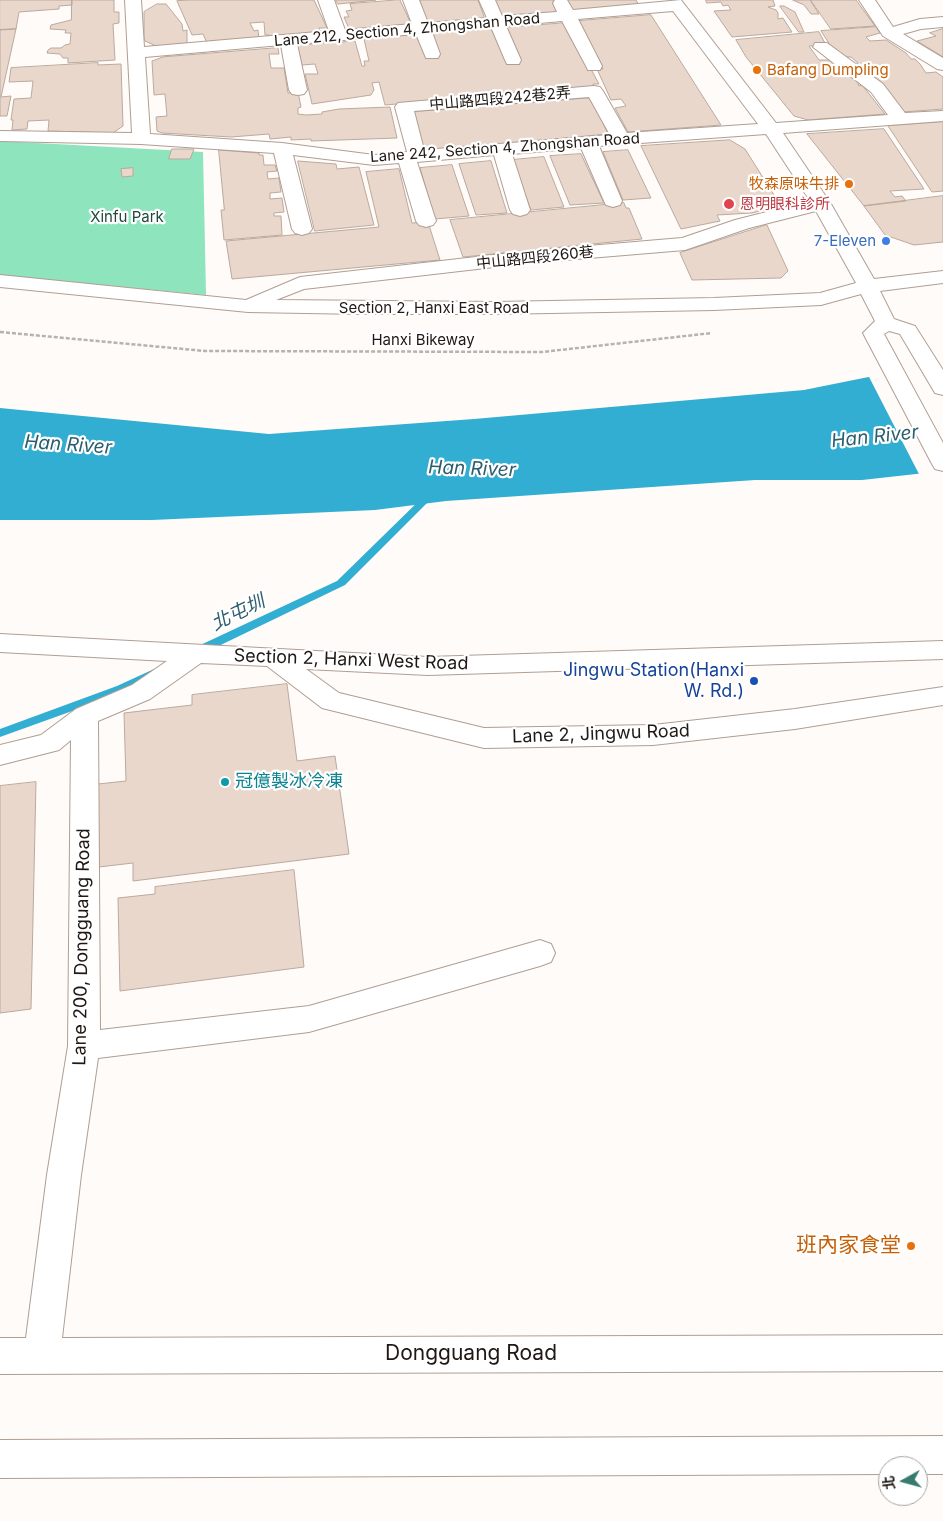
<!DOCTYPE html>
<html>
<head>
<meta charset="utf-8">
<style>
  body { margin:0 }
  #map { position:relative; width:943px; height:1521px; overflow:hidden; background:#fffbf8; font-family:Inter,"Noto Sans TC",sans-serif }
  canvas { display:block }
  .north { position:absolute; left:878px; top:1456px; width:50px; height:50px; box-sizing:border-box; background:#fff; border:1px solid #a5a3a1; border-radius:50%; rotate:263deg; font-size:14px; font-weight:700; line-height:20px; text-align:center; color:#1f1814 }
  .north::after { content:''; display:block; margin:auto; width:18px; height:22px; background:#377b6e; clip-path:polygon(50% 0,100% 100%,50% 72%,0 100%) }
</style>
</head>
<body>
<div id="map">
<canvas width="943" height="1521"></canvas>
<div class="north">北</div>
</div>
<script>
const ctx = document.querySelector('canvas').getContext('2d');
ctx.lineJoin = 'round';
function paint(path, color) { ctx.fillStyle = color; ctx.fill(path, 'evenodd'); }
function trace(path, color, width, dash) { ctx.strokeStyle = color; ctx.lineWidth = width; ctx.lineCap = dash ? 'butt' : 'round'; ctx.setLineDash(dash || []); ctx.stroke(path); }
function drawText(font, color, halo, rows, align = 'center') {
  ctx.font = font + ' Inter,"Noto Sans TC",sans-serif'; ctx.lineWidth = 4.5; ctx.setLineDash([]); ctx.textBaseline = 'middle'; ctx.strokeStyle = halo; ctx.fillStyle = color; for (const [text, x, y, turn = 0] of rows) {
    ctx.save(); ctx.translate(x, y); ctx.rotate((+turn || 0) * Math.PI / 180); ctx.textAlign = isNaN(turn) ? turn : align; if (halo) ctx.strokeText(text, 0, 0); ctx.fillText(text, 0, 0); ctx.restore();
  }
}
paint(new Path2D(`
  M 0,141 L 203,152 L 206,295 L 0,275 Z`), '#8de4bd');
paint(new Path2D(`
  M 943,362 L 943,471 L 862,480 L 755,480 L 446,501 L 375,510 L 152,520 L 0,520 L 0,408 L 269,434 L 474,419 L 804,390 Z`), '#31aed2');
paint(new Path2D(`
  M 943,360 L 943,473 L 920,476 L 868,375 Z`), '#fffbf8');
paint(new Path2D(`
  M 432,490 L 437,493 L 345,585 L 202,654 L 194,654 L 193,651 L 194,648 L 337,581 L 429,491 Z
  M 154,669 L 158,670 L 159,673 L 158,676 L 125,692 L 0,737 L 0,729 L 117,686 Z`), '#31aed2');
const building = new Path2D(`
  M 0,0 L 72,0 L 72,5 L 59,6 L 59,9 L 19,12 L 16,29 L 0,30 Z
  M 72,0 L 114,0 L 114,12 L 119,12 L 119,23 L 113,24 L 115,60 L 68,63 L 68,58 L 63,58 L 60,54 L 47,53 L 48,50 L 51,48 L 61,48 L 65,45 L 70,44 L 71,33 L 65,33 L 66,30 L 50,29 L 51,25 L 71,20 Z
  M 190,0 L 314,0 L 327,28 L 319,28 L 320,31 L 316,32 L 316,34 L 270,38 L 269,35 L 265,35 L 264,22 L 250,23 L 254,31 L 258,30 L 259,39 L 207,43 L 203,34 L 192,35 L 177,1 Z
  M 336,0 L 376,0 L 338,4 Z
  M 400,0 L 412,26 L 350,31 L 344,17 L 349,17 L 346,11 L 352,10 L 350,4 Z
  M 420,0 L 478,0 L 485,19 L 428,24 Z
  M 495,0 L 553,0 L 560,14 L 501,19 Z
  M 565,0 L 636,0 L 640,7 L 571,12 Z
  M 706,0 L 773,0 L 775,6 L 768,7 L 776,10 L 778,13 L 778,19 L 783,18 L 792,32 L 732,37 L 714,11 L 731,10 L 728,5 L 723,6 L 721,2 L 707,3 Z
  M 793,0 L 810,0 L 819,14 L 811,14 L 804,5 Z
  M 811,0 L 856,0 L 875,26 L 831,29 Z
  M 157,4 L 166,4 L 182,24 L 183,31 L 187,30 L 187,45 L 156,46 L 145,41 L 144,38 L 144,12 Z
  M 780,6 L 784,6 L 795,12 L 804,32 L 799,32 Z
  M 651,15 L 721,125 L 628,132 L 615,108 L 626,106 L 621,99 L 611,100 L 597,69 L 603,69 L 589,46 L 579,21 Z
  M 566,23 L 599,84 L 593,84 L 594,87 L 385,105 L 379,82 L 372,83 L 374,90 L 371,95 L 312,104 L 305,74 L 318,74 L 315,64 L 302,65 L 297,45 L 355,41 L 362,66 L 365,66 L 364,61 L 369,61 L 364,39 Z
  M 876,27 L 880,33 L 866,37 L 870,41 L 886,40 L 906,53 L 911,59 L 915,59 L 920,64 L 926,73 L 936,72 L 943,77 L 943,109 L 903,112 L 852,65 L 858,63 L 851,57 L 842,57 L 834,51 L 821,31 Z
  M 16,29 L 1,97 L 11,96 L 7,116 L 0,116 L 0,30 Z
  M 943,29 L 943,57 L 917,41 L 936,36 L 930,33 Z
  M 819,32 L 826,45 L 809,46 L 819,60 L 831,60 L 841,72 L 848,72 L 856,78 L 859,86 L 862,85 L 885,114 L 808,120 L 794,116 L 746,57 L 736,40 Z
  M 278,48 L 279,54 L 269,54 L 271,68 L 284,68 L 288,93 L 298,92 L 301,107 L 298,108 L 298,114 L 306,115 L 322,114 L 322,112 L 339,109 L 390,107 L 397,138 L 311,141 L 311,139 L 291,140 L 291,137 L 270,139 L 269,134 L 231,137 L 162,133 L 157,131 L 156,117 L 167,116 L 165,94 L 154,95 L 152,61 L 163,57 Z
  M 98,63 L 98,65 L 121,64 L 123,126 L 113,133 L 48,131 L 49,120 L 28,121 L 27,129 L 12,130 L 13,120 L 11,120 L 14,99 L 31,98 L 33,81 L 9,82 L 11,68 Z
  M 592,98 L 608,134 L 424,151 L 414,112 Z
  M 943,122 L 943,191 L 932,192 L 888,126 Z
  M 884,129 L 924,189 L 890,191 L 895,197 L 902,196 L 906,201 L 864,206 L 807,134 Z
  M 730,140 L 745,149 L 781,206 L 752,213 L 717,215 L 720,221 L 681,229 L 641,146 Z
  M 172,149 L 194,149 L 190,159 L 169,159 Z
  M 219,150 L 259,153 L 259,155 L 263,155 L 264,165 L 275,165 L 277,171 L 267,172 L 268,179 L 279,178 L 281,192 L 270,193 L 270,199 L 282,198 L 284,212 L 274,213 L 274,216 L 281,216 L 282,235 L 224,240 L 221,210 L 224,210 Z
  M 628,150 L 651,198 L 623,200 L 603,152 Z
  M 581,154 L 604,203 L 570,205 L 550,156 Z
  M 544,157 L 564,207 L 531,210 L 512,160 Z
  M 298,161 L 336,164 L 337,169 L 359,167 L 374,225 L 315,231 Z
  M 491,161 L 507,213 L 476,215 L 459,164 Z
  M 452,165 L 469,216 L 435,219 L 420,168 Z
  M 133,168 L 133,176 L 122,177 L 121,169 Z
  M 399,169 L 412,223 L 428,222 L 440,260 L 232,279 L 226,241 L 379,227 L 366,172 Z
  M 943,196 L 943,242 L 914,245 L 885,235 L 864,206 Z
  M 624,203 L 626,208 L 629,208 L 642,239 L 463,257 L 450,220 Z
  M 767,225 L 788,271 L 781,278 L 692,280 L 680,253 Z
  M 287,684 L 297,761 L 335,756 L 349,854 L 133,881 L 133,863 L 99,867 L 98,784 L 126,781 L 124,713 L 192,705 L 192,695 Z
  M 36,782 L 31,1009 L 0,1013 L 0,786 Z
  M 294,870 L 304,967 L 120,991 L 118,898 L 155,894 L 155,887 Z`);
paint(building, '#ead7cb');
trace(building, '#bba99d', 1);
const minor = new Path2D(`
  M 125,0 L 141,0 L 144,47 L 329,31 L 318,0 L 334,0 L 345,30 L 412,24 L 403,0 L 419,0 L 428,23 L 487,18 L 479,0 L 495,0 L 502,16 L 557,12 L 553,3 L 555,0 L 567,0 L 573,10 L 681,0 L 776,123 L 888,115 L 871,92 L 813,47 L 815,43 L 827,43 L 883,84 L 905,113 L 943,111 L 943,121 L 783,133 L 831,204 L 874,279 L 943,271 L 943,283 L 880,291 L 894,319 L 915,326 L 943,370 L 943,395 L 935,393 L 900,334 L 889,331 L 884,334 L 943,443 L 943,471 L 935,469 L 932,464 L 863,333 L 875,321 L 861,294 L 821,305 L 714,310 L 496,314 L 363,314 L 248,312 L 0,287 L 0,275 L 246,300 L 300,277 L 529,251 L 682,238 L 735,220 L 810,201 L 766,134 L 599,146 L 622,201 L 620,205 L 613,207 L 606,205 L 604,201 L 581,148 L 512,154 L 530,210 L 527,214 L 520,216 L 513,214 L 510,210 L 494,155 L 417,162 L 436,221 L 433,225 L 426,227 L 419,225 L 416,221 L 399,163 L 374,165 L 293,155 L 312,229 L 309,233 L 302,235 L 295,233 L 292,229 L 274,153 L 141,144 L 0,141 L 0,131 L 132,133 ZM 673,11 L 758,124 L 627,133 L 603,91 L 600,87 L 594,86 L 398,103 L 395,107 L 407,152 L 374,155 L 282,143 L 150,134 L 145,57 L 281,45 L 289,90 L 292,94 L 298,95 L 304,94 L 307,90 L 297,44 L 416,34 L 426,58 L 438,58 L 440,54 L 432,32 L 491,27 L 505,60 L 507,64 L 519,64 L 521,60 L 506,26 L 562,21 L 586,66 L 588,70 L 600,70 L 602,66 L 578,19 ZM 589,97 L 610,135 L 424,150 L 414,111 ZM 816,211 L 856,283 L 820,293 L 714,298 L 496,302 L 276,300 L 304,289 L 529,263 L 685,250 L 749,228 Z
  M 859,0 L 875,0 L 893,27 L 920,19 L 943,17 L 943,27 L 921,29 L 903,34 L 943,58 L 943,70 L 937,69 L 883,36 Z
  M 0,634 L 428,657 L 943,641 L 943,659 L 428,675 L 306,669 L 339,693 L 484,728 L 653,725 L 795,709 L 943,687 L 943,705 L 795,729 L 653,745 L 484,748 L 322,708 L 267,666 L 201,663 L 150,699 L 98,721 L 100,1030 L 309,1006 L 540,940 L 551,944 L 555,953 L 551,962 L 540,966 L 309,1032 L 98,1058 L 81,1175 L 62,1338 L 943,1335 L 943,1371 L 0,1374 L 0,1338 L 26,1338 L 47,1175 L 68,1046 L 71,740 L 59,750 L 0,765 L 0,745 L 41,735 L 76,709 L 132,685 L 167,661 L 0,652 Z
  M 943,1436 L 943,1474 L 918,1474 L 918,1466 L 888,1466 L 888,1474 L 0,1478 L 0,1440 Z`);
trace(minor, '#b09e92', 2);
trace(new Path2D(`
  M 0,332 L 205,351 L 542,352 L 712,333`), '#b7b2ae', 2.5, [4, 2]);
paint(minor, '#fff');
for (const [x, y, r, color] of [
  [757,70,5,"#e8710a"],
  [849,184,5,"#e8710a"],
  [729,204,6,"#e0444e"],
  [886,241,5,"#3f7fe0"],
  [754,681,5,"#1a4fb4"],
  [225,782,5,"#0f9aa8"],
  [911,1246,5,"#e8710a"]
]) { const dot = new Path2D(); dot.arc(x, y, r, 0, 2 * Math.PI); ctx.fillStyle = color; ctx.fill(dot); trace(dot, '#fff', 2); }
drawText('15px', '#1f1814', '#fff', [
  ["Lane 212, Section 4, Zhongshan Road",407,30,-5],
  ["中山路四段242巷2弄",500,99,-5],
  ["Lane 242, Section 4, Zhongshan Road",505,148,-4],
  ["中山路四段260巷",535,258,-6],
  ["Section 2, Hanxi East Road",434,308],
  ["Hanxi Bikeway",423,340]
]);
drawText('15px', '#c56008', '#fff', [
  ["Bafang Dumpling",767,70],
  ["牧森原味牛排",839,184,"right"]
], 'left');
drawText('15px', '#be3a42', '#fff', [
  ["恩明眼科診所",740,204]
], 'left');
drawText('15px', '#1d4a38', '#fff', [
  ["Xinfu Park",127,217]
]);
drawText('15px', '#366cbe', '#fff', [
  ["7-Eleven",876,241]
], 'right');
drawText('18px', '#1f1814', '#fff', [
  ["Section 2, Hanxi West Road",351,660,2],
  ["Lane 2, Jingwu Road",601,734,-2],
  ["Lane 200, Dongguang Road",82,947,-89]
]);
drawText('18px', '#164399', '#fff', [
  ["Jingwu Station(Hanxi",744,671],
  ["W. Rd.)",744,692]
], 'right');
drawText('18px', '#0d838f', '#fff', [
  ["冠億製冰冷凍",235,782]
], 'left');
drawText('italic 19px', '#2d5e6e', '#fff', [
  ["Han River",875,437,-6],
  ["Han River",68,445,4],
  ["Han River",472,469,2],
  ["北屯圳",238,613,-26]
]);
drawText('21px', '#c56008', '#fff', [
  ["班內家食堂",901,1246]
], 'right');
drawText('21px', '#1f1814', '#fff', [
  ["Dongguang Road",471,1354]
]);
</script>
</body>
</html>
